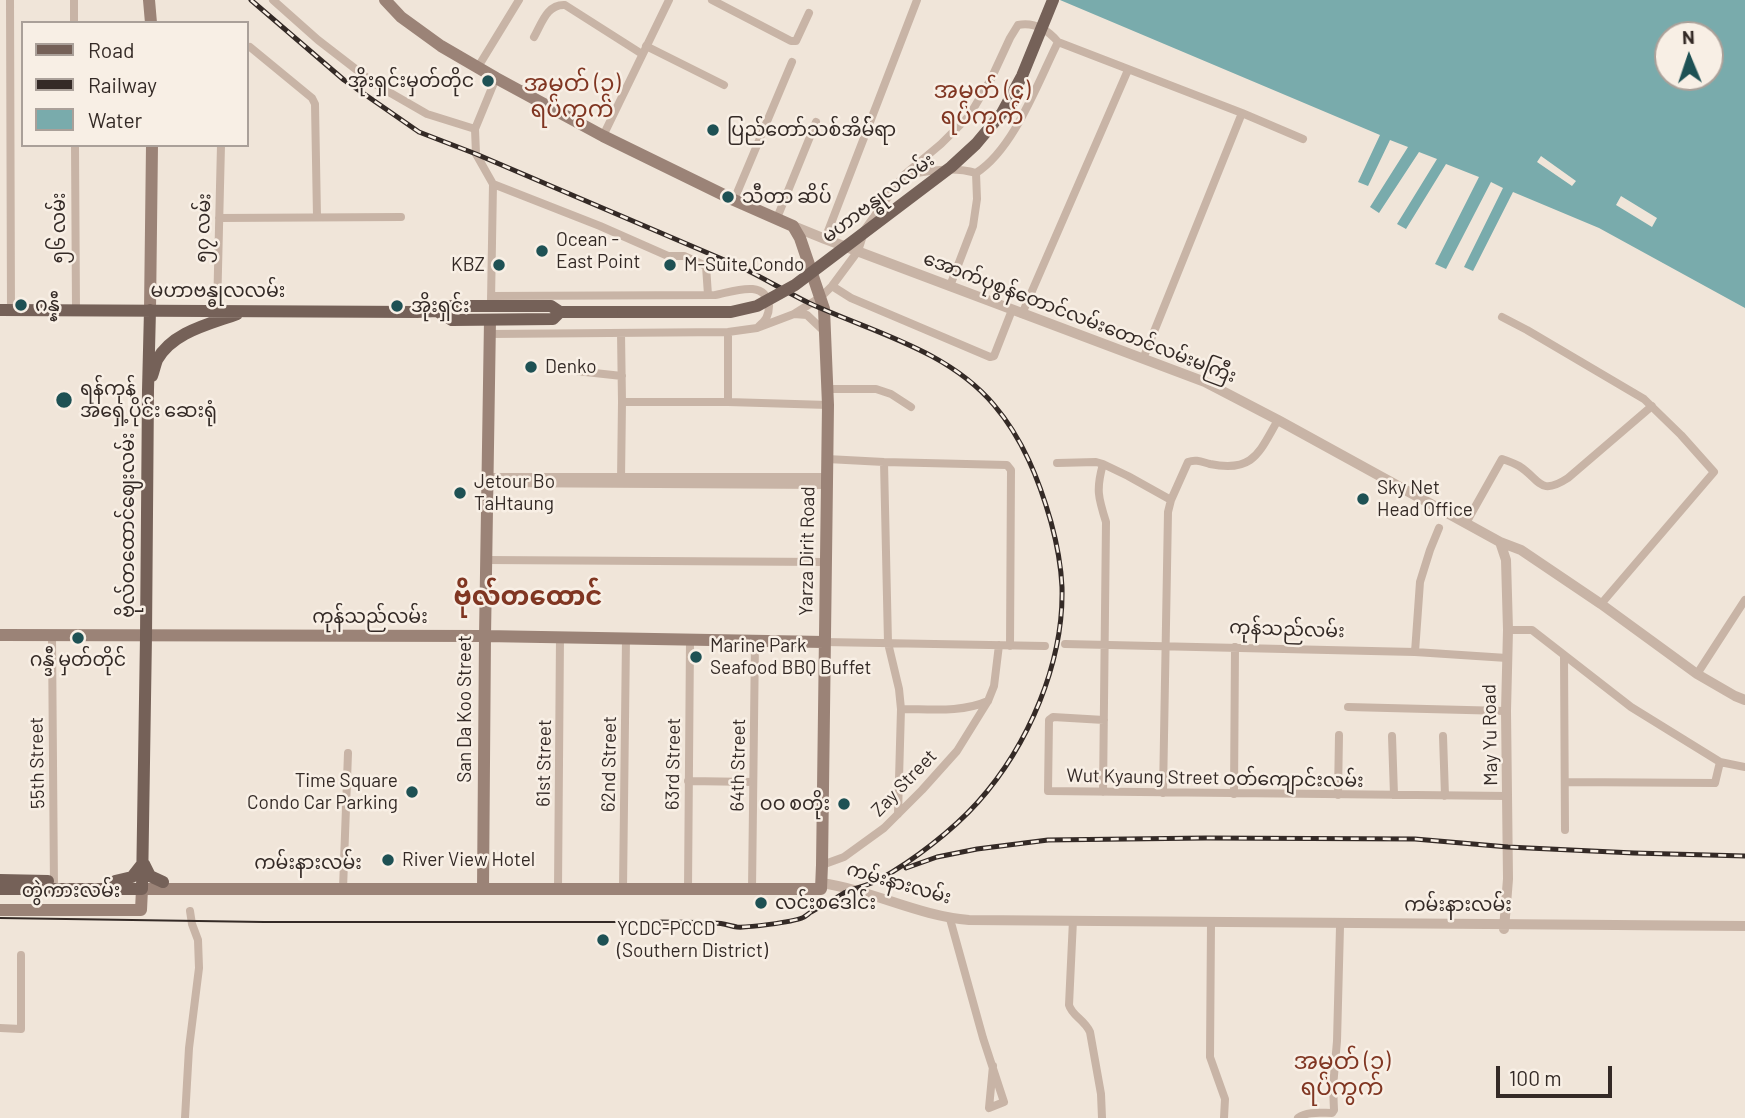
<!DOCTYPE html>
<html>
<head>
<meta charset="utf-8">
<style>
  body { margin:0 }
  #map { position:relative; width:1745px; height:1118px; overflow:hidden; background:#f0e5d9; font-family:Barlow,sans-serif }
  canvas { display:block }
  .legend { position:absolute; left:21px; top:21px; width:228px; height:126px; box-sizing:border-box; background:#f8efe5; border:2px solid #aaa099; margin:0; padding:9px 12px; list-style:none; font-size:21px; color:#342a26 }
  .legend li { display:flex; align-items:center; gap:14px; height:35px }
  .legend b { width:35px; border:2px solid #aaa099 }
  .north { position:absolute; left:1654px; top:21px; width:70px; height:70px; box-sizing:border-box; background:#f8efe5; border:2px solid #aaa099; border-radius:50%; rotate:358deg; font-size:19px; font-weight:700; line-height:28px; text-align:center; color:#342a26 }
  .north::after { content:''; display:block; margin:auto; width:24px; height:32px; background:#1e5154; clip-path:polygon(50% 0,100% 100%,50% 72%,0 100%) }
  .scale { position:absolute; left:1496px; top:1066px; width:116px; height:32px; box-sizing:border-box; border:4px solid #342a26; border-top:0; padding-left:9px; font-size:21px; line-height:24px; white-space:nowrap; color:#342a26; -webkit-text-stroke:5px #f8efe5; paint-order:stroke }
</style>
</head>
<body>
<div id="map">
<canvas width="1745" height="1118"></canvas>
<ul class="legend">
<li><b style="height:9px;background:#756158"></b>Road</li>
<li><b style="height:9px;background:#342a26"></b>Railway</li>
<li><b style="height:19px;background:#79abac"></b>Water</li>
</ul>
<div class="north">N</div>
<div class="scale">100 m</div>
</div>
<script>
const ctx = document.querySelector('canvas').getContext('2d');
ctx.lineJoin = 'round';
function paint(path, color) { ctx.fillStyle = color; ctx.fill(path, 'evenodd'); }
function trace(path, color, width, dash) { ctx.strokeStyle = color; ctx.lineWidth = width; ctx.lineCap = dash ? 'butt' : 'round'; ctx.setLineDash(dash || []); ctx.stroke(path); }
function drawText(font, color, halo, rows, align = 'center') {
  ctx.font = font + ' Barlow,"Noto Sans Myanmar",sans-serif'; ctx.lineWidth = 5; ctx.setLineDash([]); ctx.textBaseline = 'middle'; ctx.strokeStyle = halo; ctx.fillStyle = color; for (const [text, x, y, turn = 0] of rows) {
    ctx.save(); ctx.translate(x, y); ctx.rotate((+turn || 0) * Math.PI / 180); ctx.textAlign = isNaN(turn) ? turn : align; if (halo) ctx.strokeText(text, 0, 0); ctx.fillText(text, 0, 0); ctx.restore();
  }
}
paint(new Path2D(`
  M 1060,0 L 1745,0 L 1745,308 L 1599,228 L 1513,192 L 1473,271 L 1464,267 L 1503,188 L 1491,182 L 1446,269 L 1435,264 L 1479,177 L 1446,164 L 1406,229 L 1397,224 L 1437,159 L 1419,152 L 1379,213 L 1370,207 L 1408,147 L 1390,140 L 1368,186 L 1358,182 L 1380,135 ZM 1668,35 L 1710,35 L 1710,77 L 1668,77 Z`), '#79abac');
paint(new Path2D(`
  M 1541,156 L 1576,181 L 1572,186 L 1537,162 Z
  M 1621,196 L 1657,218 L 1652,227 L 1616,205 Z`), '#f0e5d9');
trace(new Path2D(`
  M 10,0 L 11,310
  M 74,0 L 74,23
  M 273,0 L 318,40 L 375,84 L 427,114 L 475,129
  M 712,0 L 791,41 L 796,41 L 809,13
  M 534,37 C 542,23 547,4 565,5 L 642,54
  M 646,46 L 724,85
  M 250,47 L 312,98 L 315,104 L 317,217
  M 478,67 L 519,0
  M 603,136 L 669,0
  M 75,145 L 76,310
  M 976,173 C 1014,149 1038,82 1058,42
  M 905,175 C 929,171 952,166 976,173 L 977,199 L 973,226 L 950,286
  M 493,184 L 600,226 L 668,256 L 684,256 L 706,266 L 708,295
  M 734,200 L 792,62
  M 219,218 L 401,217
  M 777,218 L 816,122
  M 825,239 L 917,0
  M 832,286 L 851,298 L 990,357 L 994,356 L 1012,310
  M 491,296 L 715,295 C 732,292 766,278 769,306 C 769,315 766,321 759,326
  M 491,301 L 493,184 L 476,154 L 475,129 L 496,78
  M 217,311 L 221,145
  M 794,314 L 807,315 L 826,333
  M 1022,314 L 1128,70
  M 1502,317 L 1527,330 L 1644,399 L 1681,435 L 1714,472 L 1601,604
  M 728,332 L 728,402
  M 621,333 L 622,402
  M 490,334 L 728,332 L 757,328 L 794,314 L 821,297 L 832,286 L 858,251 L 865,229 L 904,175 L 941,144 L 969,116 L 991,79 L 1010,38 L 1018,25 C 1034,22 1047,29 1058,42 L 1242,113 L 1303,139
  M 1143,359 L 1242,113
  M 576,371 L 622,376
  M 828,389 L 876,389 L 891,394 L 911,407
  M 827,459 L 884,462 L 1007,465 L 1011,470 L 1010,646
  M 884,462 L 888,643 L 899,689 L 901,709 L 898,814
  M 1057,463 L 1096,462 L 1103,464 L 1128,476 L 1171,500
  M 487,477 L 827,477
  M 621,480 L 622,402 L 728,402 L 828,405
  M 487,483 L 827,485
  M 1466,523 L 1502,459 C 1508,461 1514,463 1519,466 C 1540,479 1539,497 1568,478 L 1652,406
  M 486,560 L 826,562
  M 1508,630 L 1532,630 L 1631,707 L 1720,762 L 1745,767
  M 52,636 L 54,889
  M 824,642 L 1045,646
  M 1065,644 L 1415,652 L 1507,658
  M 1415,652 L 1420,582 L 1430,550 L 1439,528
  M 1564,655 L 1565,830
  M 1697,674 L 1745,600
  M 1348,707 L 1506,711
  M 901,709 C 930,709 961,713 988,701
  M 1104,720 L 1053,717 L 1049,720 L 1048,791 L 1508,796
  M 1392,736 L 1394,795
  M 1443,736 L 1445,796
  M 688,781 L 753,782
  M 1565,782 L 1715,783 L 1720,762
  M 1103,792 L 1106,522 C 1098,497 1096,489 1103,464
  M 1163,793 L 1168,512 L 1171,500 L 1188,462 C 1196,459 1202,462 1210,464 C 1254,473 1259,452 1278,420
  M 1234,794 L 1235,647
  M 1338,795 L 1339,735
  M 822,865 L 844,857 L 884,828 L 922,790 L 957,751 L 988,701 L 994,686 L 999,645
  M 343,889 L 348,753
  M 558,889 L 560,637
  M 623,889 L 626,638
  M 688,889 L 690,640
  M 752,889 L 755,641
  M 950,919 L 983,1038 L 1004,1102 L 989,1108 L 993,1066
  M 1073,920 L 1069,1005 C 1072,1016 1084,1019 1090,1032 L 1101,1094 L 1102,1118
  M 1211,923 L 1210,1057 L 1225,1099 L 1224,1118
  M 0,1028 L 21,1029 L 21,955
  M 185,1118 L 189,1048 L 199,968 L 198,940 L 192,924 L 190,911
  M 1298,1118 C 1307,1111 1321,1113 1332,1113 L 1334,1110 L 1333,1087 L 1337,1041 L 1340,927`), '#c8b4a6', 8);
trace(new Path2D(`
  M 793,226 L 825,239 L 1205,382 L 1278,420 L 1500,542 L 1521,550 L 1601,604 L 1697,674 L 1735,696 L 1745,700
  M 1500,542 L 1506,560 L 1508,630 L 1506,711 L 1508,879 L 1504,929
  M 821,883 C 872,890 918,916 969,920 L 1745,926`), '#c8b4a6', 10);
trace(new Path2D(`
  M 149,0 L 151,23
  M 150,310 L 152,145
  M 0,635 L 485,636 L 824,642
  M 483,889 L 485,636 L 490,320
  M 0,910 L 141,910 L 142,889 L 821,889 L 822,865 L 828,405 L 824,309 L 800,238 L 793,226 L 734,200 L 603,136 L 496,78 L 441,46 L 401,17 L 385,0`), '#9b8377', 12);
trace(new Path2D(`
  M 0,310 L 417,312 L 437,311 L 451,306 L 551,306 L 560,312 L 623,312
  M 437,311 L 452,320 L 553,319 L 560,312
  M 152,376 C 154,371 155,365 157,360 C 172,332 210,324 237,314
  M 144,864 L 150,876 L 163,882
  M 0,880 L 48,881
  M 115,881 L 132,877 L 143,863
  M 0,889 L 142,889 L 146,636 L 148,390 L 150,310`), '#756158', 12);
trace(new Path2D(`
  M 0,918 L 264,922 L 655,922`), '#342a26', 2);
const rail = new Path2D(`
  M 251,0 L 344,80 L 419,132 L 476,154 L 736,265 C 761,276 784,291 809,303 C 872,332 948,350 994,405 C 1023,439 1039,480 1051,522 C 1057,544 1061,565 1062,587 C 1064,663 1028,746 978,802 C 953,830 913,861 880,879 C 869,886 855,887 844,893 C 833,900 822,906 811,912 C 808,914 805,917 802,918 C 792,922 747,928 737,927 C 730,926 723,923 715,923 C 695,922 675,922 655,922
  M 906,868 L 937,857 L 977,849 L 1048,840 L 1206,838 L 1415,839 L 1508,847 L 1634,853 L 1745,856`);
trace(rail, '#342a26', 5);
trace(rail, '#f8efe5', 2.5, [8]);
trace(new Path2D(`
  M 623,312 L 731,312 L 757,306 L 795,285 L 951,167 L 976,144 L 1002,113 L 1022,76 L 1053,0`), '#756158', 12);
for (const [x, y, r, color] of [
  [488,81,7,"#1e5154"],
  [713,130,7,"#1e5154"],
  [728,197,7,"#1e5154"],
  [542,251,7,"#1e5154"],
  [499,265,7,"#1e5154"],
  [670,265,7,"#1e5154"],
  [21,305,7,"#1e5154"],
  [397,306,7,"#1e5154"],
  [531,367,7,"#1e5154"],
  [64,400,9,"#1e5154"],
  [460,493,7,"#1e5154"],
  [1363,499,7,"#1e5154"],
  [78,638,7,"#1e5154"],
  [696,657,7,"#1e5154"],
  [412,792,7,"#1e5154"],
  [844,804,7,"#1e5154"],
  [388,860,7,"#1e5154"],
  [761,903,7,"#1e5154"],
  [603,940,7,"#1e5154"]
]) { const dot = new Path2D(); dot.arc(x, y, r, 0, 2 * Math.PI); ctx.fillStyle = color; ctx.fill(dot); trace(dot, '#f8efe5', 2.5); }
drawText('19px', '#342a26', '#f8efe5', [
  ["အိုးရှင်းမှတ်တိုင",474,81,"right"],
  ["ပြည်တော်သစ်အိမ််ရာ",727,130],
  ["သီတာ ဆိပ်",742,197],
  ["Ocean -",556,240],
  ["East Point",556,262],
  ["KBZ",485,265,"right"],
  ["M-Suite Condo",684,265],
  ["ဂန္နီ",35,305],
  ["အိုးရှင်း",411,306],
  ["Denko",545,367],
  ["ရန်ကုန်",80,389],
  ["အရှေ့ပိုင်း ဆေးရုံ",80,411],
  ["Jetour Bo",474,482],
  ["TaHtaung",474,504],
  ["Sky Net",1377,488],
  ["Head Office",1377,510],
  ["Marine Park",710,646],
  ["Seafood BBQ Buffet",710,668],
  ["ဂန္ဒီ မှတ်တိုင်",78,660,"center"],
  ["Time Square",398,781,"right"],
  ["Condo Car Parking",398,803,"right"],
  ["ဝဝ စတိုး",830,804,"right"],
  ["River View Hotel",402,860],
  ["လင်းစဒေါင်း",775,903],
  ["YCDC-PCCD",617,929],
  ["(Southern District)",617,951]
], 'left');
drawText('19px', '#342a26', '#f8efe5', [
  ["မဟာဗန္ဓုလလမ်း",878,198,-37],
  ["၅၆ လမ်း",59,228,-90],
  ["၅၇ လမ်း",203,228,-88],
  ["မဟာဗန္ဓုလလမ်း",218,291],
  ["အောက်ပုစွန်တောင်လမ်းတောင်လမ်းမကြီး",1080,317,21],
  ["ဗိုလ်တထောင်ဈေးလမ်း",128,525,-90],
  ["Yarza Dirit Road",807,551,-89],
  ["ကုန်သည်လမ်း",370,617],
  ["ကုန်သည်လမ်း",1287,629,2],
  ["San Da Koo Street",465,709,-90],
  ["May Yu Road",1490,735,-91],
  ["55th Street",37,763,-91],
  ["61st Street",544,763,-89],
  ["62nd Street",609,764,-89],
  ["63rd Street",673,764,-89],
  ["64th Street",738,765,-89],
  ["Wut Kyaung Street ဝတ်ကျောင်းလမ်း",1215,778,1],
  ["Zay Street",904,783,-46],
  ["ကမ်းနားလမ်း",308,863],
  ["ကမ်းနားလမ်း",899,883,16],
  ["တွဲကားလမ်း",71,891],
  ["ကမ်းနားလမ်း",1458,905]
]);
drawText('23px', '#803622', '#f8efe5', [
  ["အမှတ် (၃)",572,83],
  ["ရပ်ကွက်",572,109],
  ["အမှတ် (၄)",982,90],
  ["ရပ်ကွက်",982,116],
  ["အမှတ် (၁)",1342,1061],
  ["ရပ်ကွက်",1342,1087]
]);
drawText('bold 26px', '#803622', '#f8efe5', [
  ["ဗိုလ်တထောင်",528,596]
]);
</script>
</body>
</html>
